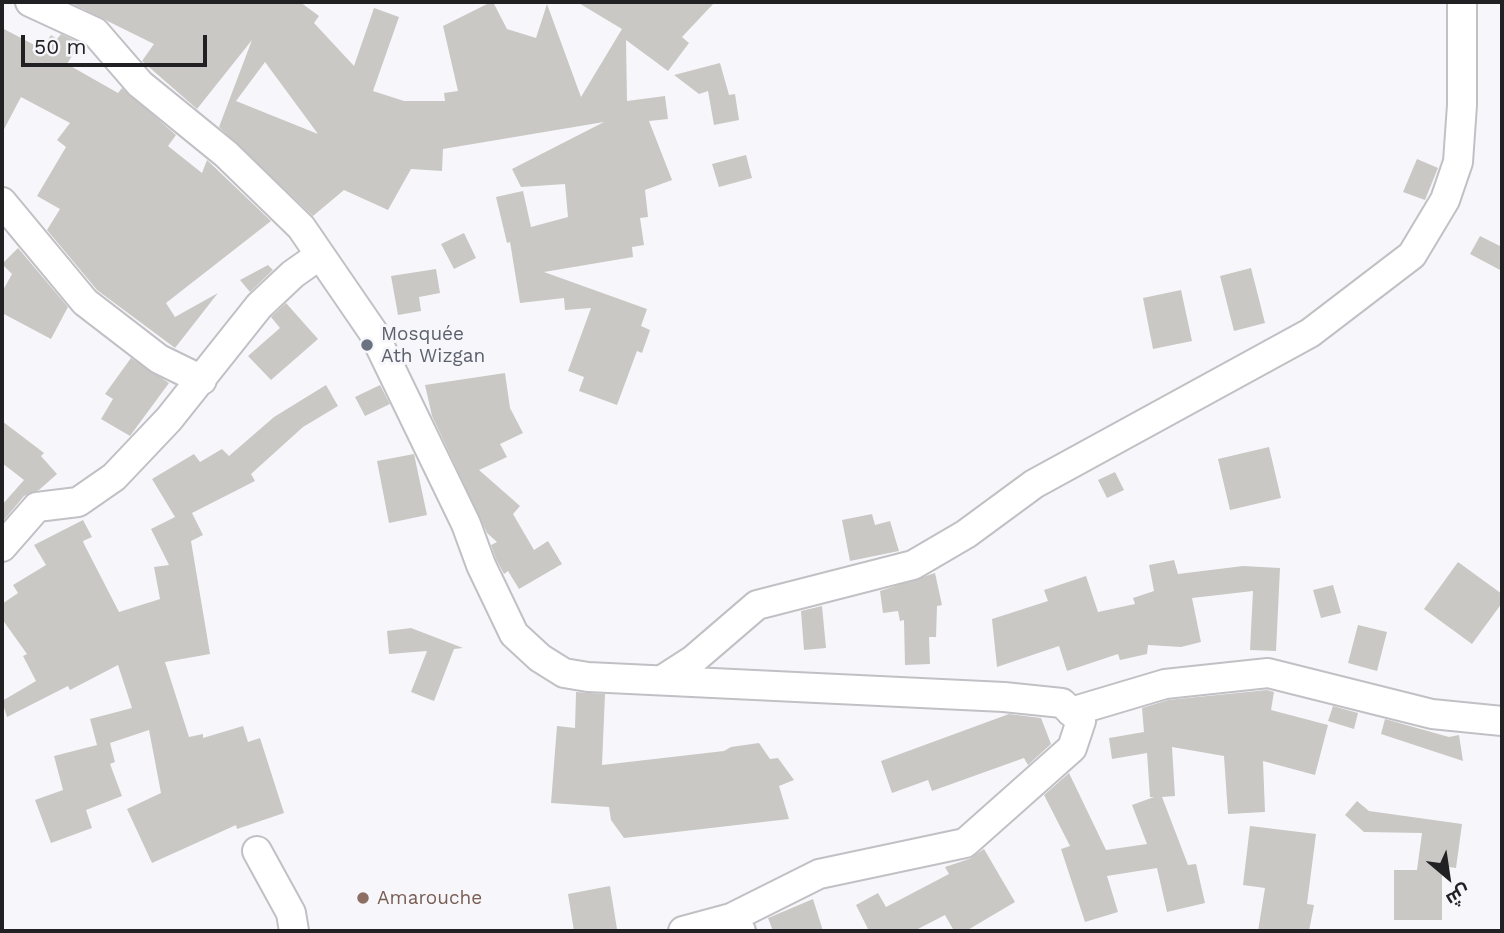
<!DOCTYPE html>
<html>
<head>
<meta charset="utf-8">
<style>
  body { margin:0 }
  #map { position:relative; width:1504px; height:933px; overflow:hidden; background:#f7f7fb; font-family:"Work Sans",Cairo,sans-serif }
  canvas { display:block }
  .frame { position:absolute; inset:0; border:4px solid #212022; pointer-events:none }
  .north { position:absolute; left:1413px; top:842px; width:70px; height:70px; -webkit-text-stroke:5px #f7f7fb; paint-order:stroke; rotate:151deg; font-size:19px; font-weight:700; line-height:28px; text-align:center; color:#212022 }
  .north::after { content:''; display:block; margin:auto; width:24px; height:32px; background:#212022; clip-path:polygon(50% 0,100% 100%,50% 72%,0 100%) }
  .scale { position:absolute; left:21px; top:35px; width:186px; height:32px; box-sizing:border-box; border:4px solid #212022; border-top:0; padding-left:9px; font-size:21px; line-height:24px; white-space:nowrap; color:#212022; -webkit-text-stroke:5px #f7f7fb; paint-order:stroke }
</style>
</head>
<body>
<div id="map">
<canvas width="1504" height="933"></canvas>
<div class="frame"></div>
<div class="north">ش</div>
<div class="scale">50 m</div>
</div>
<script>
const ctx = document.querySelector('canvas').getContext('2d');
ctx.lineJoin = 'round';
function paint(path, color) { ctx.fillStyle = color; ctx.fill(path, 'evenodd'); }
function trace(path, color, width, dash) { ctx.strokeStyle = color; ctx.lineWidth = width; ctx.lineCap = dash ? 'butt' : 'round'; ctx.setLineDash(dash || []); ctx.stroke(path); }
function drawText(font, color, halo, rows, align = 'center') {
  ctx.font = font + ' "Work Sans",sans-serif'; ctx.lineWidth = 6; ctx.setLineDash([]); ctx.textBaseline = 'middle'; ctx.strokeStyle = halo; ctx.fillStyle = color; for (const [text, x, y, turn = 0] of rows) {
    ctx.save(); ctx.translate(x, y); ctx.rotate((+turn || 0) * Math.PI / 180); ctx.textAlign = isNaN(turn) ? turn : align; if (halo) ctx.strokeText(text, 0, 0); ctx.fillText(text, 0, 0); ctx.restore();
  }
}
paint(new Path2D(`
  M 69,2 L 300,2 L 319,16 L 314,23 L 354,66 L 374,8 L 399,17 L 373,91 L 404,101 L 445,101 L 444,93 L 458,91 L 443,26 L 491,2 L 493,2 L 507,29 L 536,38 L 547,4 L 581,97 L 622,29 L 577,2 L 715,2 L 682,37 L 689,43 L 668,71 L 626,40 L 627,101 L 665,96 L 668,119 L 649,121 L 672,180 L 645,190 L 648,217 L 640,218 L 644,245 L 632,247 L 633,257 L 544,272 L 647,309 L 641,326 L 650,330 L 642,353 L 637,351 L 617,405 L 579,391 L 584,377 L 568,371 L 591,308 L 565,310 L 564,298 L 520,303 L 510,242 L 507,243 L 496,197 L 523,191 L 531,227 L 568,217 L 565,184 L 521,187 L 512,169 L 604,122 L 443,149 L 442,171 L 411,169 L 388,210 L 344,190 L 313,216 L 219,127 L 252,40 L 197,109 L 142,61 L 154,44 ZM 265,62 L 318,134 L 236,101 Z
  M 2,28 L 42,49 L 51,35 L 57,39 L 61,34 L 80,43 L 67,64 L 118,93 L 122,88 L 176,135 L 168,146 L 202,173 L 207,160 L 271,221 L 166,303 L 175,317 L 218,293 L 175,348 L 97,290 L 47,230 L 60,209 L 37,196 L 66,147 L 57,140 L 70,123 L 21,97 L 2,133 Z
  M 720,63 L 729,95 L 735,94 L 739,120 L 714,125 L 708,91 L 699,94 L 674,75 Z
  M 746,155 L 752,178 L 719,187 L 712,164 Z
  M 1417,159 L 1438,168 L 1425,200 L 1403,192 Z
  M 464,233 L 476,258 L 454,269 L 441,244 Z
  M 1480,236 L 1502,247 L 1502,271 L 1470,254 Z
  M 18,248 L 68,307 L 51,339 L 2,313 L 2,292 L 12,274 L 2,264 Z
  M 268,265 L 273,270 L 250,292 L 240,280 Z
  M 1251,268 L 1265,323 L 1234,331 L 1220,276 Z
  M 436,269 L 440,293 L 419,297 L 421,311 L 398,315 L 391,276 Z
  M 1181,290 L 1192,341 L 1153,349 L 1143,298 Z
  M 286,303 L 318,339 L 271,380 L 248,356 L 280,328 L 271,317 Z
  M 131,358 L 169,383 L 130,436 L 101,419 L 113,399 L 105,394 Z
  M 505,373 L 510,408 L 523,433 L 500,444 L 507,457 L 479,470 L 520,506 L 513,514 L 534,550 L 548,541 L 562,564 L 519,589 L 508,571 L 504,574 L 496,559 L 491,545 L 497,542 L 487,533 L 432,416 L 425,385 Z
  M 326,385 L 338,406 L 303,427 L 251,474 L 255,481 L 192,513 L 203,535 L 191,541 L 210,654 L 165,662 L 189,737 L 203,734 L 203,738 L 243,726 L 248,742 L 260,738 L 284,813 L 237,829 L 236,825 L 152,863 L 127,809 L 161,793 L 149,730 L 110,743 L 115,762 L 110,764 L 122,796 L 86,810 L 92,828 L 51,843 L 35,800 L 63,790 L 54,756 L 97,745 L 90,719 L 132,708 L 118,665 L 70,690 L 68,686 L 7,717 L 2,701 L 36,681 L 23,656 L 27,654 L 2,619 L 2,604 L 18,593 L 13,585 L 46,565 L 34,545 L 83,520 L 92,537 L 83,541 L 84,544 L 119,612 L 160,599 L 154,567 L 169,565 L 151,529 L 175,517 L 152,479 L 194,454 L 200,462 L 222,449 L 229,456 L 274,417 Z
  M 380,385 L 390,404 L 365,416 L 355,397 Z
  M 2,421 L 44,453 L 41,456 L 57,474 L 39,490 L 24,496 L 4,520 L 2,505 L 24,480 L 2,463 Z
  M 1269,447 L 1281,498 L 1230,510 L 1218,459 Z
  M 414,454 L 427,515 L 389,523 L 377,461 Z
  M 1115,472 L 1124,490 L 1107,498 L 1098,480 Z
  M 872,514 L 875,525 L 890,521 L 899,551 L 850,561 L 842,520 Z
  M 1174,560 L 1178,574 L 1243,566 L 1280,568 L 1276,651 L 1250,650 L 1253,591 L 1192,598 L 1201,642 L 1181,647 L 1148,645 L 1147,654 L 1120,660 L 1118,654 L 1067,671 L 1059,646 L 997,667 L 992,619 L 1048,601 L 1044,590 L 1086,576 L 1098,612 L 1135,604 L 1133,598 L 1154,591 L 1149,565 Z
  M 1458,562 L 1502,594 L 1502,603 L 1472,644 L 1424,609 Z
  M 935,573 L 942,605 L 937,606 L 936,637 L 929,637 L 930,664 L 905,665 L 904,620 L 900,621 L 898,611 L 883,613 L 880,591 Z
  M 1333,585 L 1341,613 L 1321,618 L 1313,590 Z
  M 822,606 L 826,648 L 804,650 L 801,611 Z
  M 1358,625 L 1387,632 L 1377,671 L 1348,663 Z
  M 411,628 L 463,648 L 454,649 L 434,701 L 411,692 L 427,651 L 389,654 L 387,631 Z
  M 1267,690 L 1274,692 L 1271,710 L 1328,725 L 1315,775 L 1263,761 L 1265,812 L 1228,814 L 1224,756 L 1172,747 L 1175,796 L 1162,797 L 1188,865 L 1196,864 L 1205,903 L 1167,912 L 1157,868 L 1107,876 L 1118,912 L 1085,922 L 1061,849 L 1070,846 L 1044,795 L 1069,773 L 1106,850 L 1147,844 L 1132,805 L 1154,797 L 1150,797 L 1147,753 L 1112,759 L 1109,738 L 1144,732 L 1142,708 L 1168,700 Z
  M 576,692 L 605,694 L 602,765 L 724,751 L 731,747 L 759,743 L 770,759 L 778,758 L 794,780 L 779,786 L 789,819 L 624,838 L 611,820 L 609,807 L 551,803 L 557,726 L 575,728 Z
  M 1333,706 L 1358,713 L 1354,729 L 1328,721 Z
  M 1009,714 L 1041,718 L 1051,744 L 1028,765 L 1024,758 L 932,791 L 928,780 L 892,793 L 881,761 Z
  M 1385,719 L 1449,737 L 1459,735 L 1463,761 L 1381,734 Z
  M 1357,801 L 1369,811 L 1462,824 L 1456,868 L 1442,866 L 1442,920 L 1394,920 L 1394,870 L 1417,870 L 1422,833 L 1364,832 L 1345,815 Z
  M 1250,826 L 1316,834 L 1307,904 L 1314,905 L 1309,931 L 1258,931 L 1265,888 L 1243,885 Z
  M 984,849 L 1015,902 L 966,931 L 954,931 L 945,915 L 914,931 L 869,931 L 856,905 L 878,893 L 886,907 L 949,874 L 945,867 L 969,859 Z
  M 610,886 L 617,929 L 574,931 L 568,894 Z
  M 813,899 L 823,931 L 773,931 L 768,918 Z`), '#cac8c4');
const street = new Path2D(`
  M 30,2 L 95,32 L 140,84 L 226,154 L 301,227 L 373,332 L 466,524 L 481,565 L 514,634 L 540,658 L 564,673 L 588,677 L 1004,697 L 1062,703 L 1081,721 L 1072,748 L 965,843 L 819,874 L 731,918 L 741,931
  M 2,202 L 85,302 L 159,359 L 202,380
  M 2,547 L 37,507 L 78,502 L 114,477 L 169,419 L 259,306 L 293,274 L 320,255
  M 662,680 L 693,660 L 757,605 L 913,565 L 966,534 L 1034,484 L 1310,333 L 1412,255 L 1445,200 L 1458,162 L 1462,105 L 1462,2
  M 1071,712 L 1165,684 L 1268,673 L 1432,714 L 1502,721
  M 257,851 L 291,913 L 294,931
  M 683,931 L 731,918`);
trace(street, '#c1c1c5', 32);
trace(street, '#fff', 28);
for (const [x, y, r, color] of [
  [367,345,7,"#6b7280"],
  [363,898,7,"#8d6e63"]
]) { const dot = new Path2D(); dot.arc(x, y, r, 0, 2 * Math.PI); ctx.fillStyle = color; ctx.fill(dot); trace(dot, '#f7f7fb', 2.5); }
drawText('19px', '#5b616d', '#f7f7fb', [
  ["Mosquée",381,334],
  ["Ath Wizgan",381,356]
], 'left');
drawText('19px', '#785e54', '#f7f7fb', [
  ["Amarouche",377,898]
], 'left');
</script>
</body>
</html>
